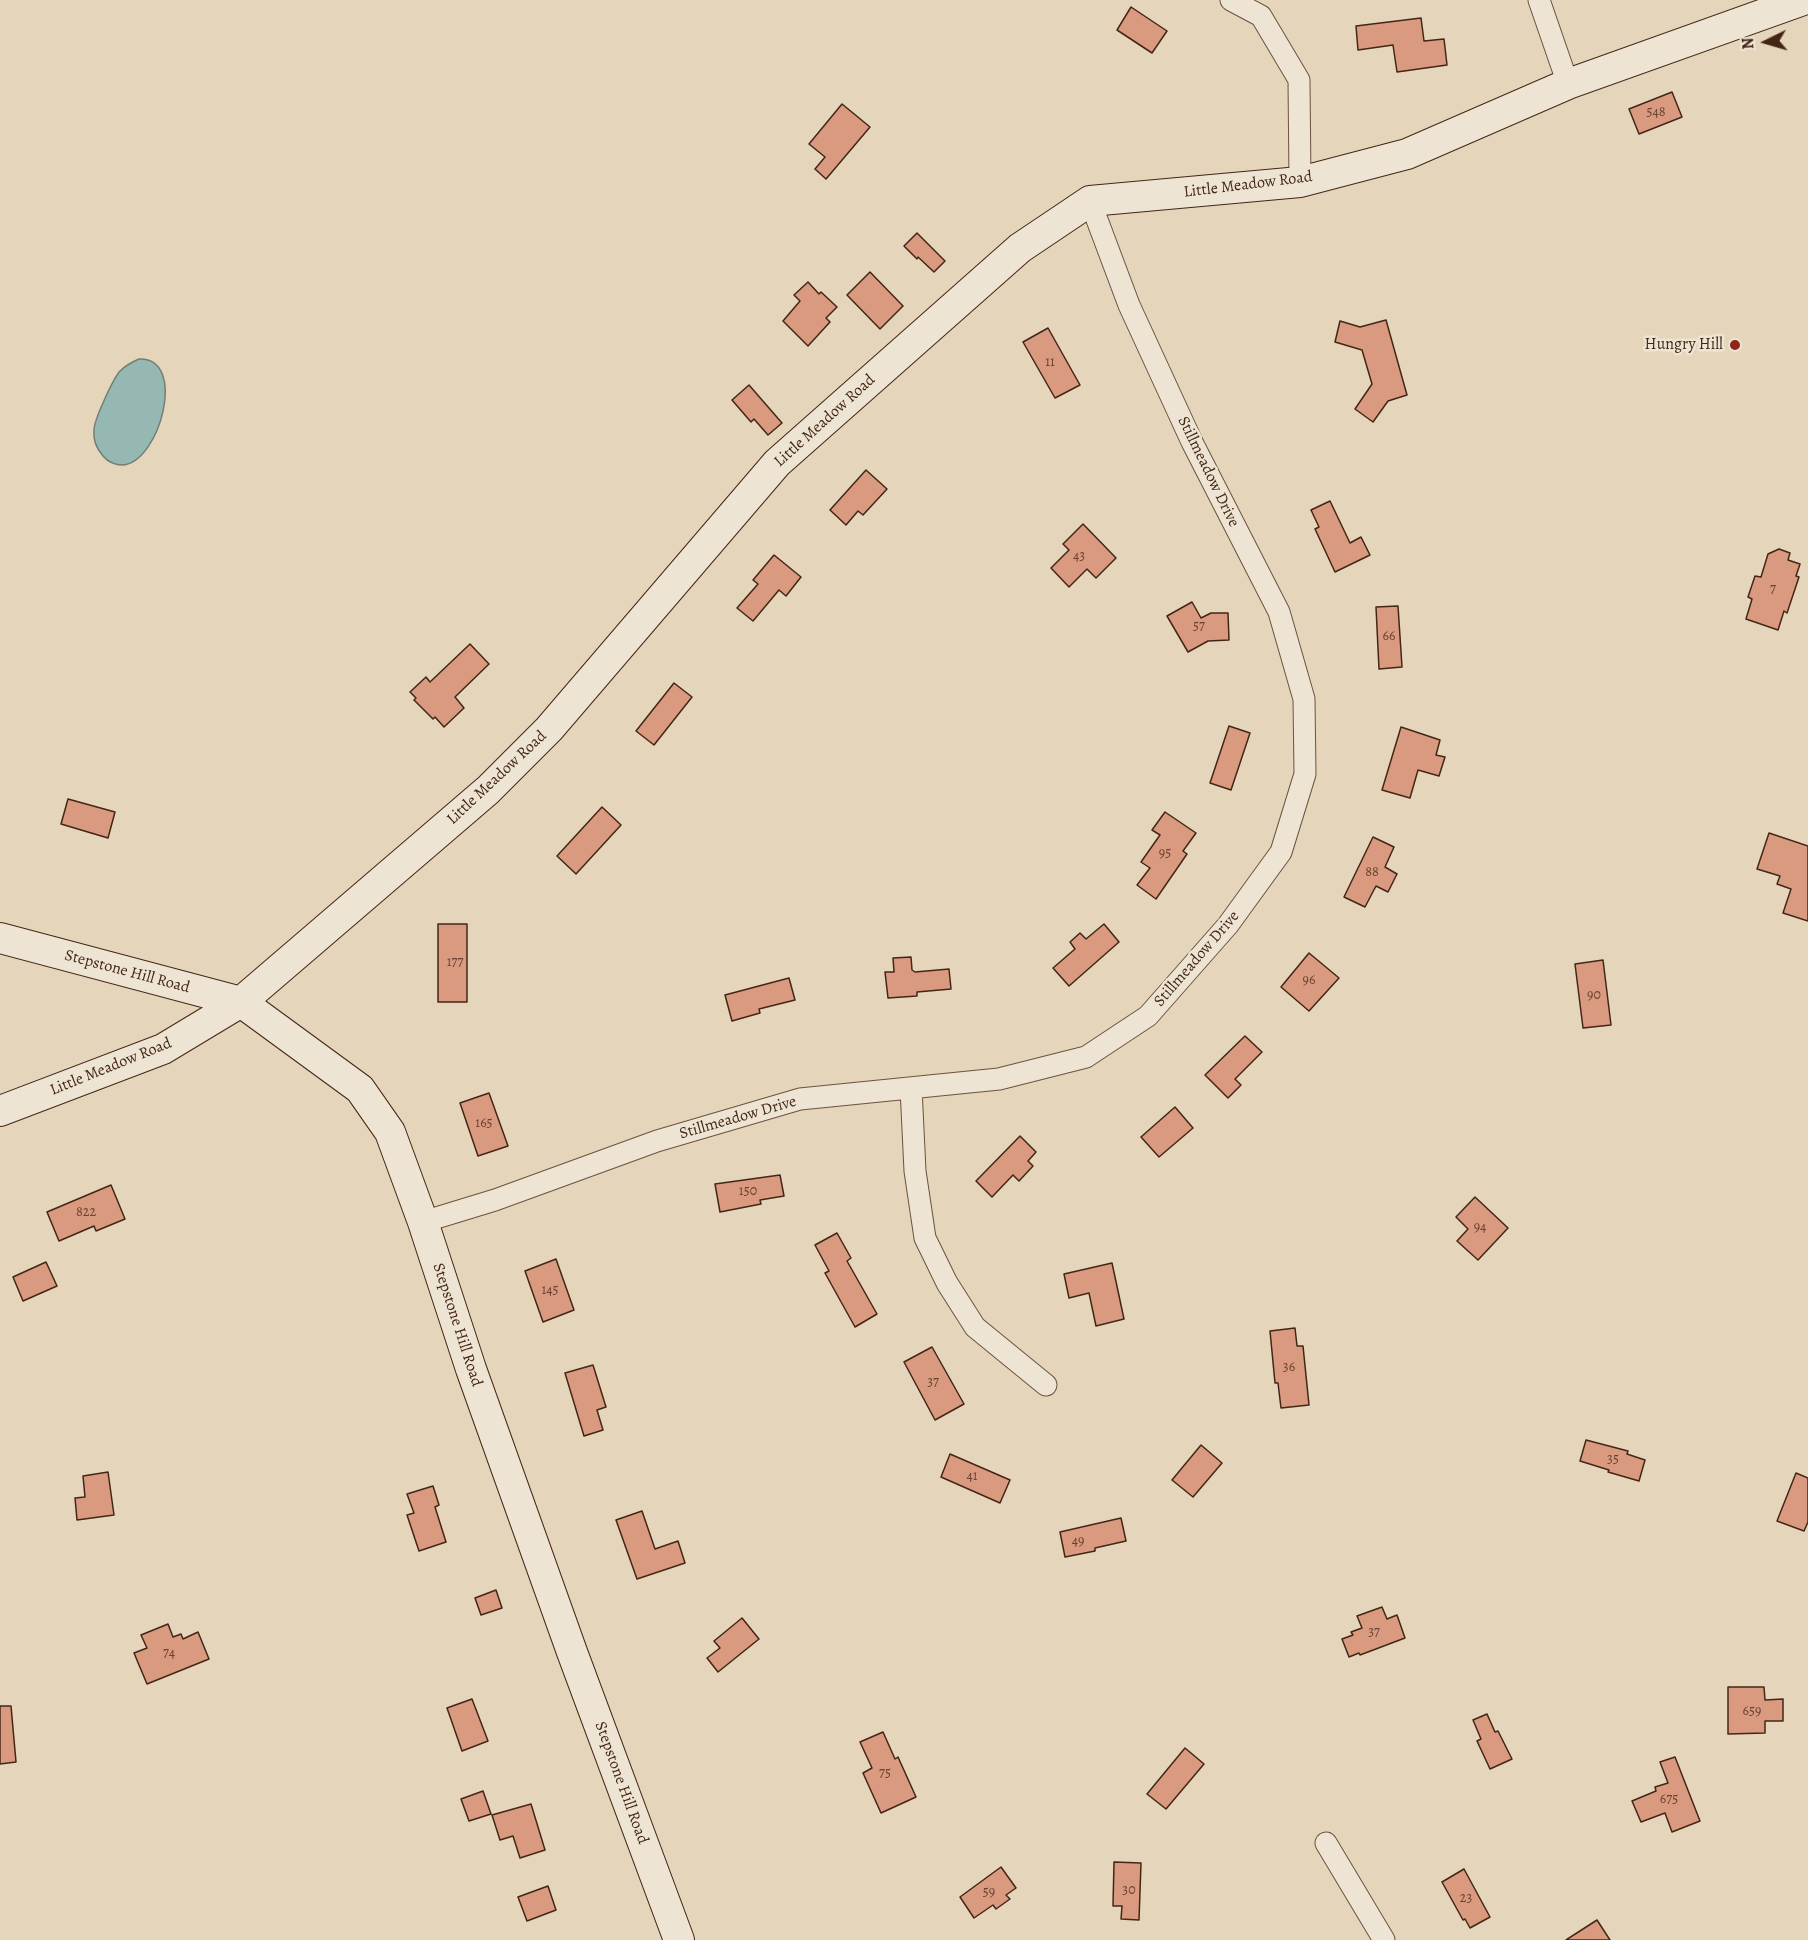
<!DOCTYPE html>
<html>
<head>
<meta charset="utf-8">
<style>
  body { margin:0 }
  #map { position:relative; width:1808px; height:1940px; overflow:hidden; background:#e4d5bb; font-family:Alegreya,serif }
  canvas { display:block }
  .north { position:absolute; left:1736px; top:12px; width:60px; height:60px; -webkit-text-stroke:4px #ede4d3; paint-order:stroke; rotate:265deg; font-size:16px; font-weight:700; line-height:24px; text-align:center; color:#442616 }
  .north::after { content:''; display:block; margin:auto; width:21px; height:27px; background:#442616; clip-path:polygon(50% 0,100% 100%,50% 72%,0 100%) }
</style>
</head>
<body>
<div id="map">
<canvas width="1808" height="1940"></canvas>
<div class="north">N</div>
</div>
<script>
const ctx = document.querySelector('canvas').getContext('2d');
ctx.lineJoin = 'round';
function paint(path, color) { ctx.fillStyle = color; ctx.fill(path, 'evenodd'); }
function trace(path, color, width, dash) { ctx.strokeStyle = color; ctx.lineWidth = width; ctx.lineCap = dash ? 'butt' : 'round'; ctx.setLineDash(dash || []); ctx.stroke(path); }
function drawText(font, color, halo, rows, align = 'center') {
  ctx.font = font + ' Alegreya,serif'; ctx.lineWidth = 5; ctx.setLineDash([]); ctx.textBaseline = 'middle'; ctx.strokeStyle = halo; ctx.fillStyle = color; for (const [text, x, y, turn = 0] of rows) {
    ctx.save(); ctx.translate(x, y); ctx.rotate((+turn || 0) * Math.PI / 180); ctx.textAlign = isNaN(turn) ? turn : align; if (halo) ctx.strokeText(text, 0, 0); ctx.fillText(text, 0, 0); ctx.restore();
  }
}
const water = new Path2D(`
  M 139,359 C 188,357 160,462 123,465 C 116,465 108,462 103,456 C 97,449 93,439 94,430 C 94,420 113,379 120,371 C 125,366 132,362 139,359 Z`);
paint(water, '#95b8b3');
trace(water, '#757e74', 1.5);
const building = new Path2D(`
  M 1131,7 L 1167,31 L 1152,53 L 1117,30 Z
  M 1421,18 L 1424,41 L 1444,39 L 1447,65 L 1397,72 L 1393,45 L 1358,50 L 1356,26 Z
  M 1672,92 L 1682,117 L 1639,134 L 1629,109 Z
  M 842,104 L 870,127 L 826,179 L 815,169 L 825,157 L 809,144 Z
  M 917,233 L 945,261 L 934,272 L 918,257 L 917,259 L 904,246 Z
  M 870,272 L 903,306 L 880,329 L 847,295 Z
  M 808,282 L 819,294 L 821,292 L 837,307 L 826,318 L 830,322 L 808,346 L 783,321 L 800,301 L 794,295 Z
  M 1386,320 L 1407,395 L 1388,401 L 1373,422 L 1355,409 L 1372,384 L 1362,350 L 1335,342 L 1340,321 L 1360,327 Z
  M 1048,328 L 1080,385 L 1055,398 L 1023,342 Z
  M 749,385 L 782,423 L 768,435 L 754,419 L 751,422 L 732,400 Z
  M 866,470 L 887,489 L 863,515 L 858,511 L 846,525 L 830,510 Z
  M 1330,501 L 1350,543 L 1361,537 L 1370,555 L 1335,572 L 1315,529 L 1319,527 L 1311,510 Z
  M 1083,524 L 1116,558 L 1096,578 L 1087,569 L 1069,587 L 1051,568 L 1069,550 L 1063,544 Z
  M 1779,549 L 1790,553 L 1788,560 L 1800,564 L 1796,576 L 1799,577 L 1787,613 L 1784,611 L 1778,630 L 1746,619 L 1752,599 L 1748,597 L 1755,576 L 1761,577 L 1768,554 Z
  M 774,555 L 801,577 L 786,596 L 779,590 L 753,621 L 737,608 L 758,584 L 753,580 Z
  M 1192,602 L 1201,618 L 1211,613 L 1228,613 L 1229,640 L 1208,641 L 1188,652 L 1167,616 Z
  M 1398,606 L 1402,667 L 1379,669 L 1376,607 Z
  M 470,644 L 489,664 L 455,697 L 464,708 L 444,727 L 435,717 L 433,719 L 414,700 L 416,698 L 410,692 L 426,677 L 430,682 Z
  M 674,683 L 692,697 L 654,745 L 636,731 Z
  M 1229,726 L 1250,733 L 1231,790 L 1210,783 Z
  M 1401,727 L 1440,740 L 1436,755 L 1445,757 L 1439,776 L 1418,770 L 1410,798 L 1382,790 Z
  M 68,799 L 115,812 L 108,838 L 61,824 Z
  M 602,807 L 621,825 L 576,874 L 557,856 Z
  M 1165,812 L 1196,833 L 1183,851 L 1187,854 L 1156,899 L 1137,885 L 1150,868 L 1141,862 L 1160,835 L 1152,830 Z
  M 1769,833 L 1808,846 L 1808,921 L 1783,913 L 1791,889 L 1777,884 L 1780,876 L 1757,869 Z
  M 1373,837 L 1394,847 L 1385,867 L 1397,874 L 1388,892 L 1376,886 L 1365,907 L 1344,897 Z
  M 438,924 L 467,924 L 467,1002 L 438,1002 Z
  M 1104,924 L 1119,942 L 1069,986 L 1053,968 L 1075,949 L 1070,942 L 1080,933 L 1086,939 Z
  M 1309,953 L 1339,978 L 1309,1011 L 1281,987 Z
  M 911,957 L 912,970 L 915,972 L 949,969 L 951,989 L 917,992 L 917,996 L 888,998 L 885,972 L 894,972 L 893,958 Z
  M 1603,960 L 1611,1025 L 1583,1028 L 1575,964 Z
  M 789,978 L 795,1000 L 759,1009 L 760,1013 L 732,1021 L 725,995 Z
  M 1245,1036 L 1262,1052 L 1235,1079 L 1241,1085 L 1228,1098 L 1205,1075 Z
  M 489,1093 L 508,1146 L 478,1156 L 460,1103 Z
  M 1175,1107 L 1193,1128 L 1159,1157 L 1141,1137 Z
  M 1020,1136 L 1036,1152 L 1028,1161 L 1033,1166 L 1019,1181 L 1013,1175 L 992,1197 L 976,1181 Z
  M 780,1175 L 784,1196 L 760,1200 L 761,1204 L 720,1212 L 715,1184 Z
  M 111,1185 L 125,1219 L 96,1231 L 94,1226 L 59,1241 L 47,1212 Z
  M 1475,1197 L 1508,1228 L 1478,1260 L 1457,1241 L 1468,1229 L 1456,1217 Z
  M 837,1233 L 851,1258 L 847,1261 L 877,1314 L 855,1327 L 825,1273 L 829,1271 L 815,1245 Z
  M 556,1259 L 574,1310 L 543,1322 L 525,1271 Z
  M 46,1262 L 57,1286 L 23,1301 L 13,1277 Z
  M 1112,1263 L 1124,1319 L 1096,1326 L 1089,1293 L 1069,1298 L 1064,1274 Z
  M 1295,1328 L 1297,1346 L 1303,1346 L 1309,1405 L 1281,1408 L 1278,1383 L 1275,1383 L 1270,1331 Z
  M 932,1347 L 964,1404 L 935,1420 L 904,1362 Z
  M 593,1365 L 606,1407 L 597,1410 L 603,1430 L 584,1436 L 565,1373 Z
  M 1586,1440 L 1628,1451 L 1627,1454 L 1645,1460 L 1639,1481 L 1608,1472 L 1609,1470 L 1580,1461 Z
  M 1201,1445 L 1222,1463 L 1193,1497 L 1172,1480 Z
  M 950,1454 L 1010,1480 L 1000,1503 L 941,1477 Z
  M 108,1472 L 114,1515 L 77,1520 L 75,1498 L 85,1497 L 83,1476 Z
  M 1796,1473 L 1808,1478 L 1808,1522 L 1804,1531 L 1777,1521 Z
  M 433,1486 L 439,1505 L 435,1507 L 446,1542 L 419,1551 L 407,1515 L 414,1513 L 407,1494 Z
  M 642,1511 L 655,1549 L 678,1541 L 685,1563 L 637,1579 L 616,1520 Z
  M 1121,1518 L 1126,1541 L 1095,1548 L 1095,1551 L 1065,1557 L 1060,1532 Z
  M 496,1590 L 502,1608 L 481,1615 L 475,1598 Z
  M 1382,1607 L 1387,1619 L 1397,1615 L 1405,1638 L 1360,1655 L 1359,1653 L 1349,1657 L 1342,1639 L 1353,1635 L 1351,1632 L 1362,1628 L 1357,1616 Z
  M 742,1618 L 759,1639 L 718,1672 L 707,1658 L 720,1648 L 714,1641 Z
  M 168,1624 L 173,1637 L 181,1634 L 183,1639 L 198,1632 L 209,1659 L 147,1684 L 134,1653 L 147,1648 L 141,1635 Z
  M 1728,1687 L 1764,1687 L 1765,1700 L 1783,1699 L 1783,1721 L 1765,1721 L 1765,1733 L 1728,1734 Z
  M 472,1699 L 488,1741 L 462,1751 L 447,1708 Z
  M 0,1706 L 11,1706 L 16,1762 L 0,1764 Z
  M 1487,1714 L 1495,1732 L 1498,1731 L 1512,1759 L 1490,1769 L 1477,1741 L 1481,1739 L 1473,1720 Z
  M 883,1732 L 895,1759 L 898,1757 L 916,1797 L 881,1813 L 863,1773 L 872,1768 L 860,1742 Z
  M 1185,1748 L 1204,1764 L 1166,1809 L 1147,1794 Z
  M 1675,1757 L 1700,1821 L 1672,1832 L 1665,1813 L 1641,1822 L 1632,1801 L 1656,1791 L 1655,1787 L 1668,1783 L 1660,1762 Z
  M 483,1791 L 491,1814 L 469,1821 L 461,1799 Z
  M 531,1804 L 545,1850 L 520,1858 L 513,1836 L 500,1840 L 492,1815 Z
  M 1114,1862 L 1141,1863 L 1139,1920 L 1121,1919 L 1122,1906 L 1113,1906 Z
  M 1001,1867 L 1016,1888 L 1006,1895 L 1010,1899 L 996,1909 L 993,1905 L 974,1918 L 960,1897 Z
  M 1464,1869 L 1490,1917 L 1470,1928 L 1465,1919 L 1463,1920 L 1442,1882 Z
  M 548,1886 L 556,1910 L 527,1921 L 518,1897 Z
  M 1597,1920 L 1610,1940 L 1566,1940 Z`);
paint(building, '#da9a80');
trace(building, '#442616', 1.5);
const street = new Path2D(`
  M 1231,0 L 1261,16 L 1299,80 L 1300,182
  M 1539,0 L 1568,84
  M 911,1088 L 915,1171 L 925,1238 L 947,1283 L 975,1327 L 1046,1385
  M 423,1222 L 495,1200 L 657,1141 L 800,1099 L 999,1079 L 1086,1057 L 1148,1016 L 1228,925 L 1281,852 L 1305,774 L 1304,699 L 1279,612 L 1192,442 L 1129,305 L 1090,201
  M 1326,1843 L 1384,1940`);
const secondary = new Path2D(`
  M 0,938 L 241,1002 L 360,1089 L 390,1132 L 423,1222 L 471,1369 L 572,1652 L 679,1940
  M 0,1111 L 163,1049 L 241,1002 L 488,790 L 549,729 L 777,463 L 1020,248 L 1090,201 L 1300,182 L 1407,154 L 1568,84 L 1803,0`);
trace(street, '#6c523f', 23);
trace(secondary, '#442616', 32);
trace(street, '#ede4d3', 21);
trace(secondary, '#ede4d3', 30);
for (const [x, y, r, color] of [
  [1735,345,6,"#8f2418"]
]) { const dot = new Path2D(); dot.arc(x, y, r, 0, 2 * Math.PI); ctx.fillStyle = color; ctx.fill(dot); trace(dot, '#ede4d3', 2); }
drawText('14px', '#6a4330', null, [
  ["548",1656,113],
  ["11",1050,363],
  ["43",1079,557],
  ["7",1773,590],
  ["57",1199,627],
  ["66",1389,637],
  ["95",1165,854],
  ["88",1372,873],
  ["177",455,963],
  ["96",1309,981],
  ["90",1594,996],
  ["165",484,1124],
  ["150",748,1192],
  ["822",86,1213],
  ["94",1480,1228],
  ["145",550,1291],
  ["36",1289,1368],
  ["37",933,1383],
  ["35",1613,1460],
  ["41",972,1477],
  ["49",1078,1542],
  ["37",1374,1633],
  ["74",169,1654],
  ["659",1752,1712],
  ["75",885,1774],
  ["675",1669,1800],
  ["30",1129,1891],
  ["59",989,1893],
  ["23",1466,1899]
]);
drawText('16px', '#442616', '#ede4d3', [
  ["Little Meadow Road",1248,185,-7],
  ["Little Meadow Road",825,421,-42],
  ["Stillmeadow Drive",1208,472,64],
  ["Little Meadow Road",497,778,-43],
  ["Stillmeadow Drive",1197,959,-49],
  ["Stepstone Hill Road",127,972,15],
  ["Little Meadow Road",111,1067,-22],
  ["Stillmeadow Drive",738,1118,-16],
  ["Stepstone Hill Road",457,1325,72],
  ["Stepstone Hill Road",621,1783,70]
]);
drawText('16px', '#442616', '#ede4d3', [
  ["Hungry Hill",1723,345]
], 'right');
</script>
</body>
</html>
